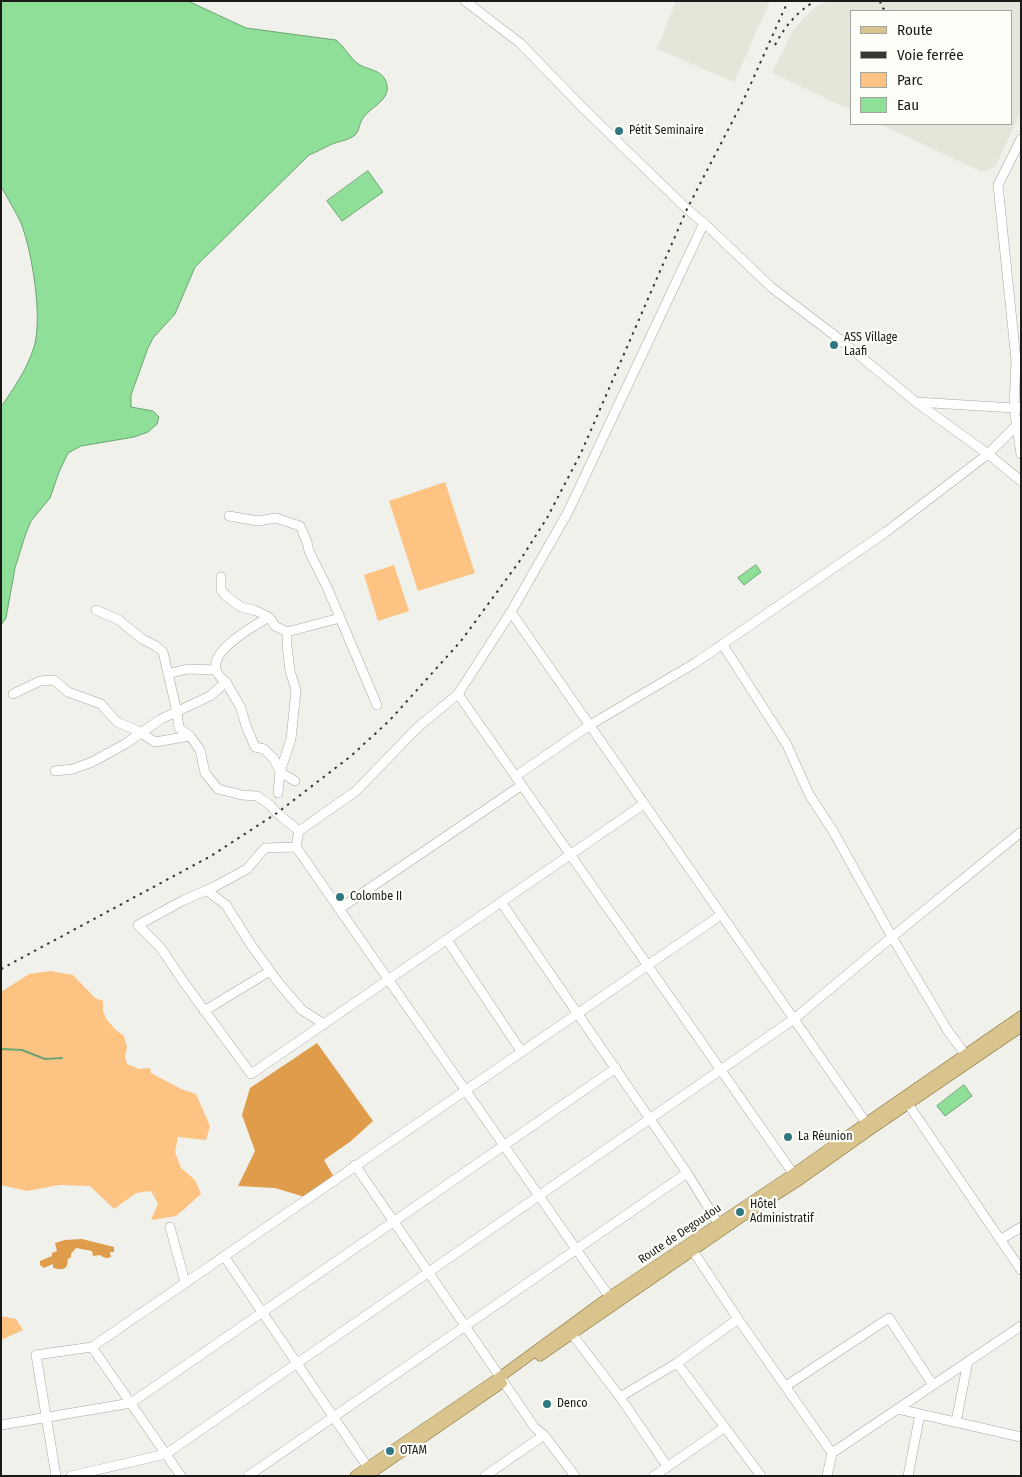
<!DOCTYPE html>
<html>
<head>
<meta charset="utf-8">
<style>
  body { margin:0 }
  #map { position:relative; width:1022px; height:1477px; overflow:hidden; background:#f1f1ec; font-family:"Fira Sans Condensed",sans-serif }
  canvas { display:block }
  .frame { position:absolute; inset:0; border:2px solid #1a1a19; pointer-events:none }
  .legend { position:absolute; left:850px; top:10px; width:162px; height:115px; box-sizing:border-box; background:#fefef9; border:1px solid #a3a39f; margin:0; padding:6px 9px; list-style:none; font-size:15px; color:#1a1a19 }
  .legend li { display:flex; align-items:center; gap:10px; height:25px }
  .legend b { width:25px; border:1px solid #a3a39f }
</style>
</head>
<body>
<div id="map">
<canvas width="1022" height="1477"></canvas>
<div class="frame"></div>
<ul class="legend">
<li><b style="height:6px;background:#d9c48e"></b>Route</li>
<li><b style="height:6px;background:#373736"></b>Voie ferrée</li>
<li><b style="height:14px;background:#fcc382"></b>Parc</li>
<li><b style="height:14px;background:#8fdf99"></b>Eau</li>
</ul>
</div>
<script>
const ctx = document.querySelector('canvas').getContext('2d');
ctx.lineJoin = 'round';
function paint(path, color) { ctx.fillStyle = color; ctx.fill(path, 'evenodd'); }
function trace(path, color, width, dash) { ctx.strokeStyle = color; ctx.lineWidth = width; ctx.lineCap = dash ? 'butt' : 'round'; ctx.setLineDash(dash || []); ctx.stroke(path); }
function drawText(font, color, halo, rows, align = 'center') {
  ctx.font = font + ' "Fira Sans Condensed",sans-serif'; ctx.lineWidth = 4.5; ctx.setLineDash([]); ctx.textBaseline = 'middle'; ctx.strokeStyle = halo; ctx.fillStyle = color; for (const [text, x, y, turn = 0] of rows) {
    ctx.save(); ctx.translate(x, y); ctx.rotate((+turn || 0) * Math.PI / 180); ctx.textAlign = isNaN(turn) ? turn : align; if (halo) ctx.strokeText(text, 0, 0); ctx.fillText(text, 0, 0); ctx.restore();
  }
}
paint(new Path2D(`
  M 676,1 L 770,1 L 734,82 L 657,49 Z
  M 828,1 L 1021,1 L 1021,112 L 995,167 L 982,172 L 880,124 L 1011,124 L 1011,11 L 851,11 L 851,110 L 772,73 L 792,32 L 807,15 L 817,6 Z`), '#e5e5d9');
paint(new Path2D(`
  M 445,482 L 475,573 L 418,591 L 389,501 Z
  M 394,565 L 409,611 L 378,621 L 364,575 Z
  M 50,971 L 73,975 L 95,998 L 103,1001 L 103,1011 L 107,1020 L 116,1030 L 124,1036 L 127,1047 L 125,1056 L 127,1064 L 139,1069 L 150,1068 L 151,1073 L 181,1089 L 196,1094 L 210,1126 L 206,1140 L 178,1137 L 175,1152 L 181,1168 L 195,1180 L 201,1194 L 176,1216 L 151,1220 L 158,1204 L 151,1191 L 136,1193 L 114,1209 L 90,1186 L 59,1185 L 27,1191 L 1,1185 L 1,992 L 29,974 Z
  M 1,1316 L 16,1319 L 23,1330 L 1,1340 Z`), '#fcc382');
paint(new Path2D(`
  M 317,1043 L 373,1121 L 351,1141 L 324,1160 L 335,1179 L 308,1198 L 275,1188 L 238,1186 L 255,1151 L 242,1115 L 250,1088 Z
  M 82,1239 L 114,1247 L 114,1252 L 110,1252 L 111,1257 C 107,1259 104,1258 100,1255 L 93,1256 L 92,1251 L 76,1248 L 71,1254 L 71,1257 L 68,1259 C 67,1261 68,1263 67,1265 C 65,1271 58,1269 53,1268 L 53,1264 L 44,1268 L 40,1265 L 40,1261 L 52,1256 L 52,1253 L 57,1251 L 55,1243 L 65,1240 Z`), '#df9c4b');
const water = new Path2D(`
  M 1,1 L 188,1 L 246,28 L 336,40 C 345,47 350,59 360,65 C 369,70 384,70 387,85 C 390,100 371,107 363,118 C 359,123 360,130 355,135 C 348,141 338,141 330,145 C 323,148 317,152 309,155 L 195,267 L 175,314 L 153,338 L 148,348 L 131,395 L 131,407 L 153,411 L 159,417 L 157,424 L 148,432 L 134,437 L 81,446 L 68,453 L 59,472 L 50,498 L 31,521 L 25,536 L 15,568 L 6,618 L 1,625 L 1,407 C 14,388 27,369 34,347 C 43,318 32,251 21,223 C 15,210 7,198 1,186 Z
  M 368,171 L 383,192 L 342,221 L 327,201 Z
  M 756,565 L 761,572 L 744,585 L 738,578 Z
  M 964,1085 L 972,1096 L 945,1116 L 937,1106 Z`);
paint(water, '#8fdf99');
trace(water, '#6ca473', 1);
trace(new Path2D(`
  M 1,1049 L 22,1050 L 45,1059 L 62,1058`), '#6ca473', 2);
const minor = new Path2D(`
  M 465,1 L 520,43 L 584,109 L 687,209 L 704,223 L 771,287 L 838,338 L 916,402 L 988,454 L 1021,481
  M 1021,139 L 998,185 L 1016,360 L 1014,408 L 1021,454
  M 916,402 L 1014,408 L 1021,407
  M 229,516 L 258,521 L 276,518 L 300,526 L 307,542 L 309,551 L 327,587 L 377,705
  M 221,577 L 221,590 L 226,596 L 241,607 L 254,610 L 269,617 L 275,626 L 287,632 L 287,646 L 290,671 L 296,690 L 291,739 L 280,772 L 278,793
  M 96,610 L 119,620 L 142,639 L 156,646 L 163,652 L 177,712 L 179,728 L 190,736
  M 511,612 L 869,1127
  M 269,617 C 255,625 204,653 218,674 C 221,678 222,680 226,682 L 241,708 L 246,726 L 255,747 L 264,749 L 274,759 L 280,772 L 295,781
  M 287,632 L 340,618
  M 723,645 L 787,745 L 809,794 L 833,831 L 892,937 L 948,1031 L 965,1054
  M 168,674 L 187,669 L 216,670
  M 13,694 L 40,681 L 54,680 L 68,692 L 101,704 L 117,722 L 138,731 L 155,742 L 190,736 L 200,750 L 205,773 L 218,789 L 242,795 L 257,796 L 270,805 L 277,813 L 299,831
  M 458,694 L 797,1179
  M 55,771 L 73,769 L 92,762 L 125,744 L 161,719 L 210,696 L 226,682
  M 516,776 L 590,725 L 695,663 L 886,532 L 988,454 L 1017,425
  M 296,847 L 265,848 L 247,869 L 214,887 L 184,900 L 138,925 L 160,947 L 183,981 L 251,1074 L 644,804
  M 206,890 L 226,905 L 251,945 L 278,982 L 302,1010 L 324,1024
  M 501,902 L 687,1173 L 721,1228
  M 339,909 L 522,785
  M 447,940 L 521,1051
  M 204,1011 L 270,971
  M 908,1104 L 1021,1270
  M 355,1165 L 535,1428 L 544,1435 L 575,1476
  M 170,1227 L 185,1282
  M 1000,1240 L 1021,1227
  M 689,1245 L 738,1319 L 832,1453
  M 224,1256 L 371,1472
  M 613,1302 L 296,847 L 299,831 L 356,791 L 417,728 L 458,694 L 511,612 L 568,512 L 704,223
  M 569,1330 L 620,1397 L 667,1466
  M 92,1347 L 181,1476
  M 677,1363 L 761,1476
  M 786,1386 L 889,1318 L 933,1385
  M 620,1397 L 677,1363 L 738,1319
  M 898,1409 L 1021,1437
  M 956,1422 L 968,1361
  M 1,1425 L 131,1403 L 616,1068
  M 56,1476 L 36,1355 L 92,1347 L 721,915
  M 71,1476 L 166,1454 L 794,1019 L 892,937 L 1021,832
  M 248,1476 L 687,1173
  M 485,1476 L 544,1435
  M 654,1476 L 725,1427
  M 827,1476 L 832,1453 L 1021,1326
  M 908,1476 L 920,1414`);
const major = new Path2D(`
  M 540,1356 L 743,1216 L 798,1181 L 870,1130 L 1021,1027
  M 355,1476 L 500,1377 L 609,1297 L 793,1174 L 866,1123 L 1021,1016
  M 367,1476 L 502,1383`);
trace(minor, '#a7a7a3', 10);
trace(major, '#856f34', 11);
trace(minor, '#fff', 9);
trace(major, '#d9c48e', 10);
trace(new Path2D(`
  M 880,1 L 882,8 L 890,11
  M 775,45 C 785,26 797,12 815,1
  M 1,969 L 211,856 L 277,813 L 351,756 L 390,720 L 461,641 L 519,562 L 547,518 L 581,453 L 687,209 L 744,99 L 788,1`), '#373736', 2, [2.5, 5]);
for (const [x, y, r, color] of [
  [619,131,5,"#307881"],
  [834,345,5,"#307881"],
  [340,897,5,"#307881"],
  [788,1137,5,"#307881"],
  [740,1212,5,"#307881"],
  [547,1404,5,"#307881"],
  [390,1451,5,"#307881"]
]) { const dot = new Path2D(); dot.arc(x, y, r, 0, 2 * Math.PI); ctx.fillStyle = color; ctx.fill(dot); trace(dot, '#fefef9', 2); }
drawText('12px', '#1a1a19', '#fefef9', [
  ["Pétit Seminaire",629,131],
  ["ASS Village",844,338],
  ["Laafi",844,352],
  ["Colombe II",350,897],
  ["La Réunion",798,1137],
  ["Hôtel",750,1205],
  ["Administratif",750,1219],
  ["Denco",557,1404],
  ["OTAM",400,1451]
], 'left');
drawText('12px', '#1a1a19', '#fefef9', [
  ["Route de Degoudou",680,1234,-34]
]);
</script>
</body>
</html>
